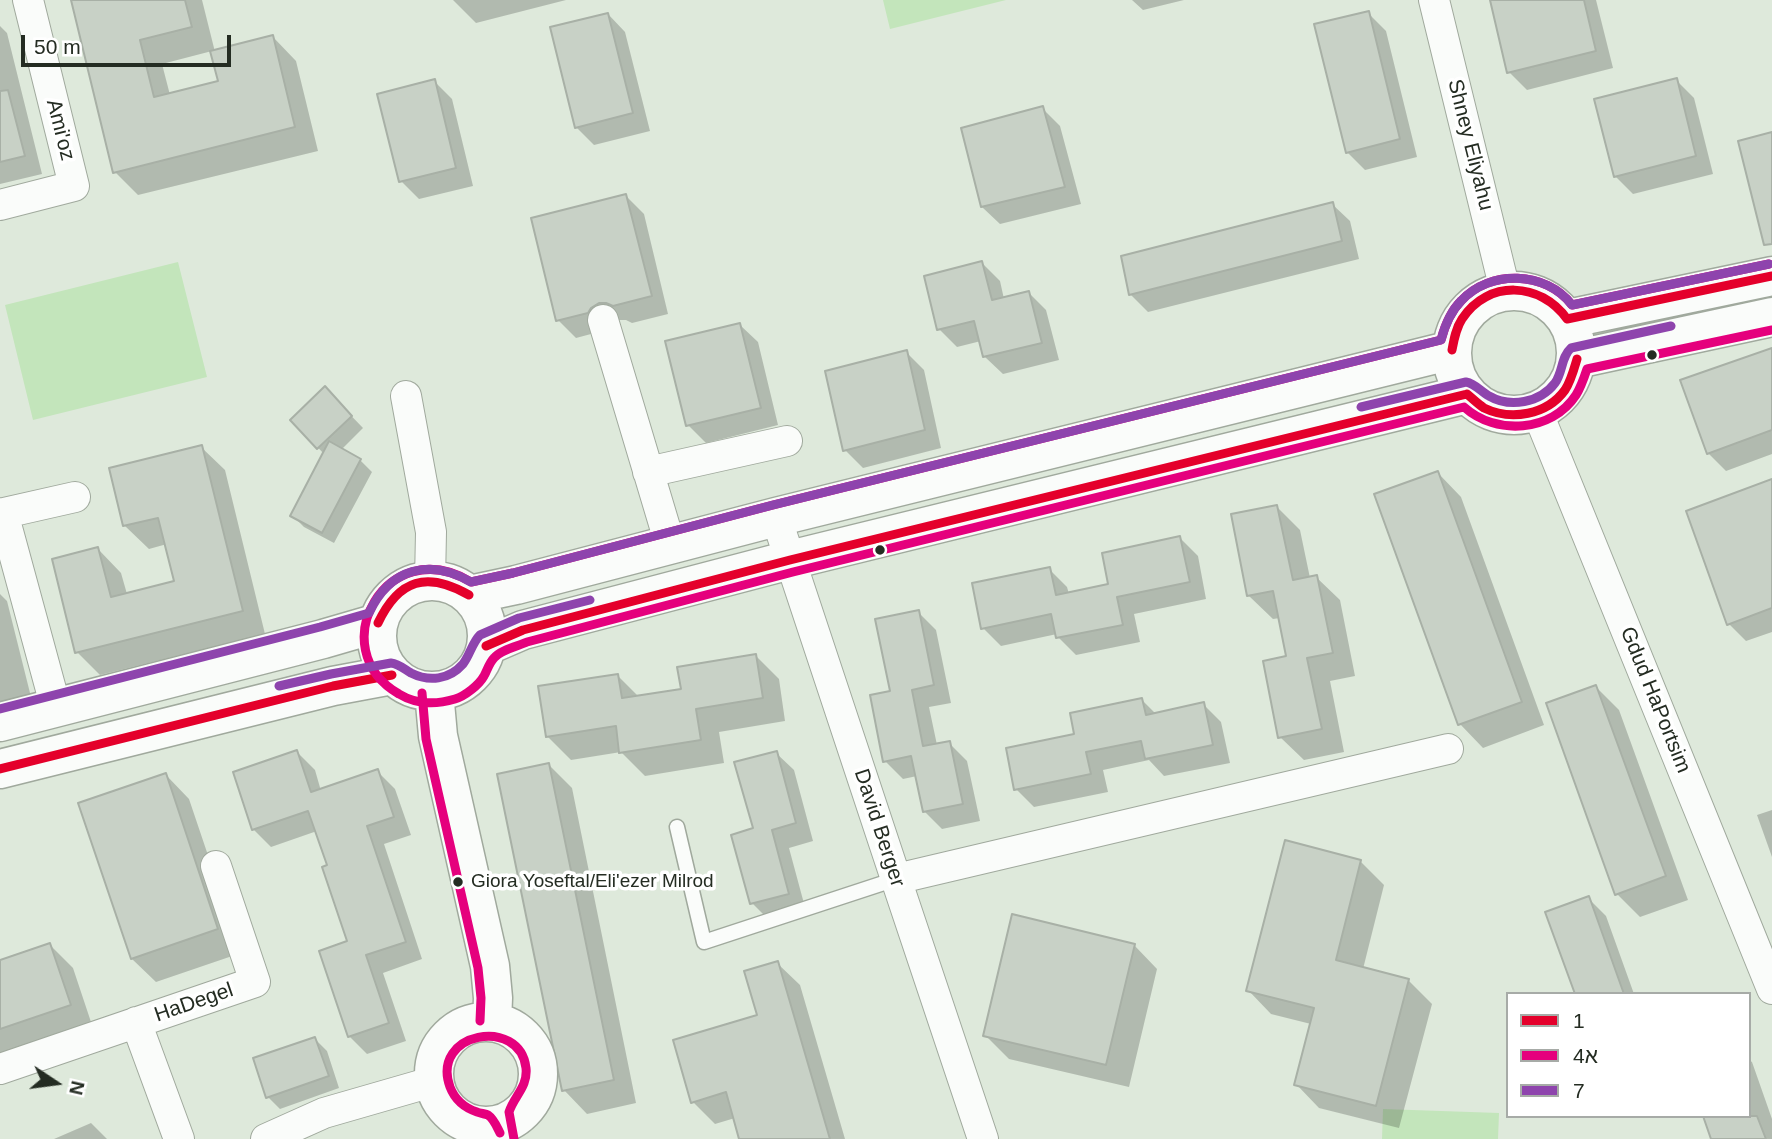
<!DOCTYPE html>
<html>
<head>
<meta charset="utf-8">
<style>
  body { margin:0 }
  #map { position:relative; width:1772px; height:1139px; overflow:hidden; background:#dee9db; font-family:Arial,Heebo,sans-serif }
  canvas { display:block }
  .legend { position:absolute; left:1506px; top:992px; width:245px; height:126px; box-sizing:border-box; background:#fff; border:2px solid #a7aba7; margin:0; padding:9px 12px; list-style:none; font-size:21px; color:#242c22 }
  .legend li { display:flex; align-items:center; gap:14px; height:35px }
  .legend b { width:35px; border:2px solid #a7aba7 }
  .north { position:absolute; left:21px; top:1048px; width:70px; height:70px; -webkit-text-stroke:5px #fff; paint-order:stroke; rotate:103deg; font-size:19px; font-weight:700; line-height:28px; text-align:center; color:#242c22 }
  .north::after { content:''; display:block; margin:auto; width:24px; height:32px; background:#242c22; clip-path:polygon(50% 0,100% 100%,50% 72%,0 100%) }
  .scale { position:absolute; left:21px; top:35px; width:210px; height:32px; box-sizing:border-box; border:4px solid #242c22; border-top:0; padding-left:9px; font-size:21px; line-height:24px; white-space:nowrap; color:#242c22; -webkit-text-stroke:5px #fff; paint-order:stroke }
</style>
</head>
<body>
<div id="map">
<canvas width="1772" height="1139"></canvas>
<ul class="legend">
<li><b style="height:9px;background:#e4002b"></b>1</li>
<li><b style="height:9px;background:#e5007d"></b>4א</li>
<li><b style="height:9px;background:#8e44ad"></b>7</li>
</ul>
<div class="north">N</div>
<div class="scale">50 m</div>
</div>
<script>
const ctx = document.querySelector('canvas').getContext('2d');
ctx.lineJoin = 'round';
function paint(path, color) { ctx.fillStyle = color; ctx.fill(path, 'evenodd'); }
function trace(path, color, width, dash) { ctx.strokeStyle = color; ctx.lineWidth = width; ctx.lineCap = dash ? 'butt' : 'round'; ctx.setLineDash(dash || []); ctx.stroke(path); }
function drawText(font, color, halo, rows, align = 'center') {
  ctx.font = font + ' Arial,sans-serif'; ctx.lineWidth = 7; ctx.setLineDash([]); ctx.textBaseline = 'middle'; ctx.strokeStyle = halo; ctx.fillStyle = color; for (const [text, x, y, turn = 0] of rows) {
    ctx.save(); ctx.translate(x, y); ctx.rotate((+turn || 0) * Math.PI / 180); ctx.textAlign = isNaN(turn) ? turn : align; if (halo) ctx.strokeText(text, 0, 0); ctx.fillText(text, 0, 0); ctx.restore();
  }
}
paint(new Path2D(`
  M 883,0 L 1006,0 L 890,29 Z
  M 178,262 L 207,377 L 33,420 L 5,305 Z
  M 1383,1109 L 1499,1113 L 1498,1139 L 1382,1139 Z`), '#c3e5bb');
paint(new Path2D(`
  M 72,0 L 202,0 L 215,52 L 273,37 L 296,61 L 318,151 L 138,195 L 115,172 ZM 212,51 L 220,82 L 170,95 L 162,64 Z
  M 453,0 L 566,0 L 476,23 Z
  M 1132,0 L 1184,0 L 1143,10 Z
  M 1491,0 L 1596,0 L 1613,68 L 1527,90 L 1509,72 Z
  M 1368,13 L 1386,31 L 1417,157 L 1365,170 L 1347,152 Z
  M 608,14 L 625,32 L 650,131 L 594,145 L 576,127 Z
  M 0,26 L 7,33 L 42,174 L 0,184 Z
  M 1676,80 L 1694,98 L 1713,174 L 1633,194 L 1615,176 Z
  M 434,81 L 452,99 L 473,186 L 419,199 L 401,181 Z
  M 1042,108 L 1060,126 L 1081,204 L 1000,224 L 982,207 Z
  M 626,196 L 644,214 L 668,314 L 632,323 L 626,320 L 617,320 L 606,330 L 576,338 L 558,320 Z
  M 1332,204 L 1350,221 L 1359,259 L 1148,312 L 1130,294 Z
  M 982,263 L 1000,281 L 1004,299 L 1029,293 L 1046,310 L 1059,360 L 1003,374 L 985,357 L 981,341 L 957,347 L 939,329 Z
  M 740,325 L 758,342 L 778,425 L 706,443 L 688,425 Z
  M 1772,350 L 1772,454 L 1726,471 L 1708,453 Z
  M 906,352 L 924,370 L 941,448 L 863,468 L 845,450 Z
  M 337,401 L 363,428 L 341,450 L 360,460 L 372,472 L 334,543 L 304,527 L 292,515 L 324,454 L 292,420 Z
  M 201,447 L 225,470 L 265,634 L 100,675 L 77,652 L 98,549 L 121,573 L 127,594 L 176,582 L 167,544 L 149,549 L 125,526 L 111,469 Z
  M 1438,473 L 1461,497 L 1544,725 L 1483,748 L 1460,724 L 1377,495 Z
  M 1277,507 L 1300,530 L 1310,578 L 1316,577 L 1340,600 L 1355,676 L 1330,681 L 1344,752 L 1304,760 L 1280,737 L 1288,657 L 1280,618 L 1273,619 L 1249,596 Z
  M 1772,511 L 1772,632 L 1746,641 L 1729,624 Z
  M 1180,538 L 1198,556 L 1206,599 L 1134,614 L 1140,642 L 1076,655 L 1058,637 L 1057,634 L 1001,646 L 983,628 L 1049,569 L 1067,587 L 1069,594 L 1110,585 Z
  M 0,594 L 7,601 L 33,705 L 0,714 Z
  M 918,612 L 936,630 L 951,703 L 929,707 L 937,745 L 949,743 L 967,761 L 980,821 L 942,829 L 924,811 L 917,776 L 903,779 L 885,761 L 892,692 Z
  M 756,656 L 779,679 L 785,721 L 719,732 L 724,763 L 645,776 L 621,752 L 571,760 L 547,736 L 618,676 L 639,697 L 683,690 Z
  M 1596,687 L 1619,710 L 1688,900 L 1640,917 L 1617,894 Z
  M 1142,700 L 1156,714 L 1203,704 L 1221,722 L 1230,763 L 1164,776 L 1149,760 L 1103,770 L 1108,792 L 1034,807 L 1016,789 L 1077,736 Z
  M 297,752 L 315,770 L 321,791 L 377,771 L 395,789 L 411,835 L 384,844 L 422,959 L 383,973 L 406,1041 L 367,1054 L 349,1036 L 350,942 L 329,866 L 317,831 L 271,847 L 253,829 Z
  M 776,753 L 794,770 L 813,841 L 789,848 L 806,911 L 770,921 L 752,903 L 755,830 Z
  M 549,765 L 572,788 L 636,1103 L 587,1114 L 564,1090 Z
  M 166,775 L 189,799 L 241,953 L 156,982 L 132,959 Z
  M 1772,810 L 1772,857 L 1757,815 Z
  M 1360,861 L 1384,885 L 1363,969 L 1408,980 L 1432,1004 L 1399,1128 L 1319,1108 L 1296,1084 L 1311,1024 L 1271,1014 L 1248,990 Z
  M 1588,898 L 1606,916 L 1634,994 L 1576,994 Z
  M 50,945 L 73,968 L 93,1028 L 0,1060 L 0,962 Z
  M 1134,945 L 1157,969 L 1129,1087 L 1009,1059 L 985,1035 Z
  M 777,963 L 800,985 L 845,1139 L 741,1139 L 735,1118 L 715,1124 L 693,1102 L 759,1016 Z
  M 315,1039 L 327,1051 L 339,1088 L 280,1109 L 268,1097 Z
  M 1749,1060 L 1752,1062 L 1772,1119 L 1772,1139 L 1713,1139 L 1749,1116 Z
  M 91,1123 L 107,1139 L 54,1139 Z`), '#0003');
const building = new Path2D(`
  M 71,0 L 185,0 L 192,27 L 140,40 L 154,97 L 218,81 L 210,51 L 273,35 L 295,127 L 113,173 Z
  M 1490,0 L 1584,0 L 1596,51 L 1507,73 Z
  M 1369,11 L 1400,139 L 1346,153 L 1314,24 Z
  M 608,13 L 633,113 L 575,128 L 550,27 Z
  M 1677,78 L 1696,156 L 1614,177 L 1594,99 Z
  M 435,79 L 456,168 L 399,182 L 377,94 Z
  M 8,90 L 25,156 L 0,162 L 0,91 Z
  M 1043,106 L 1065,187 L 981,207 L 961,128 Z
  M 1772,132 L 1772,244 L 1764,245 L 1738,141 Z
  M 626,194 L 652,296 L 613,306 L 606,303 L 599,303 L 591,308 L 588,313 L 556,321 L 531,218 Z
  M 1333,202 L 1342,241 L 1129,295 L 1121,256 Z
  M 982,261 L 992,300 L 1029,291 L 1042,343 L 983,357 L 974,321 L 937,330 L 924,276 Z
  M 740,323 L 761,408 L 686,426 L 665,341 Z
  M 1772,348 L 1772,430 L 1707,454 L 1680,380 Z
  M 907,350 L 925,430 L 843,451 L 825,371 Z
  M 325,386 L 352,416 L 317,449 L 290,420 Z
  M 329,441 L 361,459 L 322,533 L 290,516 Z
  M 202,445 L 243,611 L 75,653 L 52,559 L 98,547 L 111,597 L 174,581 L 158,518 L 123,526 L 109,468 Z
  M 1438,471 L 1522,702 L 1458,725 L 1374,494 Z
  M 1772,479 L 1772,608 L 1727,625 L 1686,511 Z
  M 1277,505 L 1293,580 L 1317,575 L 1333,653 L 1307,658 L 1322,729 L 1278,738 L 1263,661 L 1286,656 L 1273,591 L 1247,596 L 1231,514 Z
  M 1180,536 L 1190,582 L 1117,597 L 1123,625 L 1056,638 L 1051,614 L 981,629 L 972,583 L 1050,567 L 1056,595 L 1108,584 L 1102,553 Z
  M 919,610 L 934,685 L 912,690 L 923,746 L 950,741 L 963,804 L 923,812 L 911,756 L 883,762 L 870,695 L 890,691 L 875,619 Z
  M 756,654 L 763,698 L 696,709 L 701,740 L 619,753 L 616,726 L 546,737 L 538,686 L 618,674 L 622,698 L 681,689 L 677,667 Z
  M 1596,685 L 1666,876 L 1615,895 L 1546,703 Z
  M 1142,698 L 1146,715 L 1204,702 L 1213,745 L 1145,759 L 1141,741 L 1086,752 L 1091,774 L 1014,790 L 1006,748 L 1074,734 L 1070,713 Z
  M 297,750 L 311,792 L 378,769 L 394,817 L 367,826 L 406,942 L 366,955 L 389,1023 L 348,1037 L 319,951 L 347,941 L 322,867 L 327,865 L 308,811 L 252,830 L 233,772 Z
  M 777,751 L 796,823 L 772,830 L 789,894 L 750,904 L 731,835 L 753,828 L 734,762 Z
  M 549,763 L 614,1080 L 562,1091 L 497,774 Z
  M 166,773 L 218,929 L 131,959 L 78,803 Z
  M 1285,840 L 1361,860 L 1336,960 L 1409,979 L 1376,1106 L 1294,1085 L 1314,1008 L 1246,991 Z
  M 1589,896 L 1624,994 L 1575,994 L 1545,912 Z
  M 1012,914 L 1135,944 L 1106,1065 L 983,1036 Z
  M 50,943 L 71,1005 L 0,1029 L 0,960 Z
  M 778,961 L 830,1139 L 739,1139 L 726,1092 L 691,1103 L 673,1040 L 757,1015 L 744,971 Z
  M 315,1037 L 329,1076 L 266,1098 L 253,1058 Z
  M 1703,1116 L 1757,1116 L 1766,1139 L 1711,1139 Z`);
paint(building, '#c8d1c6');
trace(building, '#a8b0a6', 2);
const lane = new Path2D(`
  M 677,827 L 704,942 L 896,879`);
const street = new Path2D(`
  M 1434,0 L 1505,290
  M 0,205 L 74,186 L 28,0
  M 603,320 L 670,544
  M 406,396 L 431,532 L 430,581
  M 1537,411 L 1772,989
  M 648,472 L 787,441
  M 3,513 L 56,708
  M 0,514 L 75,497
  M 776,517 L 896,879 L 983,1139
  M 896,879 L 1448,749
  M 136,1022 L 179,1139
  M 0,1069 L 255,982 L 216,866
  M 266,1139 L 324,1113 L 435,1081`);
const secondary = new Path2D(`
  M1452 353a62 62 0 1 1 124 0a62 62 0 1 1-124 0Z
  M 1567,319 L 1772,276
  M 1577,359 L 1772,317
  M377 636a55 55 0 1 1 110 0a55 55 0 1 1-110 0Z
  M 469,595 L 516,585 L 776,517 L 1452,350
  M 486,646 L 523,630 L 790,560 L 1467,394
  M 434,692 L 438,736 L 490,966 L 493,998 L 492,1022
  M 0,722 L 323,639 L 378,623
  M 0,769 L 333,686 L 392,675
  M434 1074a52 52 0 1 1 104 0a52 52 0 1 1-104 0Z`);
trace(lane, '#a0a99d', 17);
trace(street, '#a0a99d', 32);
trace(secondary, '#a0a99d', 41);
trace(lane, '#fafcfa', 14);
trace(street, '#fafcfa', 30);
trace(secondary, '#fafcfa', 38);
trace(new Path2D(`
  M 1567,319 L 1772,276
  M 1452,350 C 1454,339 1456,328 1462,319 C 1488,279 1541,282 1567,319
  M 1467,394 C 1473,399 1478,404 1484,408 C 1511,421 1547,415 1565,390 C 1571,381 1574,369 1577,359
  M 378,623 C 399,579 427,571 469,595
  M 486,646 L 523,630 L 790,560 L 1467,394
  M 0,769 L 333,686 L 392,675`), '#e4002b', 9);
trace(new Path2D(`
  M 1769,264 L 1572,305 C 1546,271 1490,269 1461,301 C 1450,312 1445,325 1441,340 L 773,505 L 513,573 L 471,582 C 387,531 321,649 399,694 C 417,705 435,705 455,699 C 465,696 479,685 484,676 C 487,671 489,663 494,658 C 500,650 518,646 527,642 L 793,572 L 1464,407 C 1496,436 1552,432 1576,395 C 1581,387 1584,378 1587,369 L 1772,330
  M 422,693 L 426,739 L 478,968 L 481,998 L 480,1021
  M 500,1133 C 497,1127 494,1119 488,1115 C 486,1114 479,1113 477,1112 C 465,1108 455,1100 450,1087 C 430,1032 520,1016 526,1068 C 528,1087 514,1096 509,1112 L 514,1139`), '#e5007d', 9);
trace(new Path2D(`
  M 1361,407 L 1466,382 C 1476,384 1481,392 1489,396 C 1510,408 1540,403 1555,383 C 1563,372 1561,357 1571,348 L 1671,326
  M 279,686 L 331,674 L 391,663 C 399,664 404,669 411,673 C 429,682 449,680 463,664 C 470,655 472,643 480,635 L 519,618 L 590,600
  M 0,709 L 320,627 L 369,613 C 390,568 429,558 471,582 L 513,573 L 773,505 L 1441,340 C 1445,325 1450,312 1461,301 C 1490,269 1546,271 1572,305 L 1769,264`), '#8e44ad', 9);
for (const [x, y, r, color] of [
  [1652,355,6,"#242c22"],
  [880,550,6,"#242c22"],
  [458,882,6,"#242c22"]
]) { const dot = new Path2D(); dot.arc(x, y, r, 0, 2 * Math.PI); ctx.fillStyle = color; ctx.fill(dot); trace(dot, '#fff', 2.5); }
drawText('19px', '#242c22', '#fff', [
  ["Giora Yoseftal/Eli'ezer Milrod",471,882]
], 'left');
drawText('21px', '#242c22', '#fff', [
  ["Ami'oz",60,130,76],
  ["Shney Eliyahu",1470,145,76],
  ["Gdud HaPortsim",1655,700,68],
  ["David Berger",879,828,72],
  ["HaDegel",194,1003,-19]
]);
</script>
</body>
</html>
